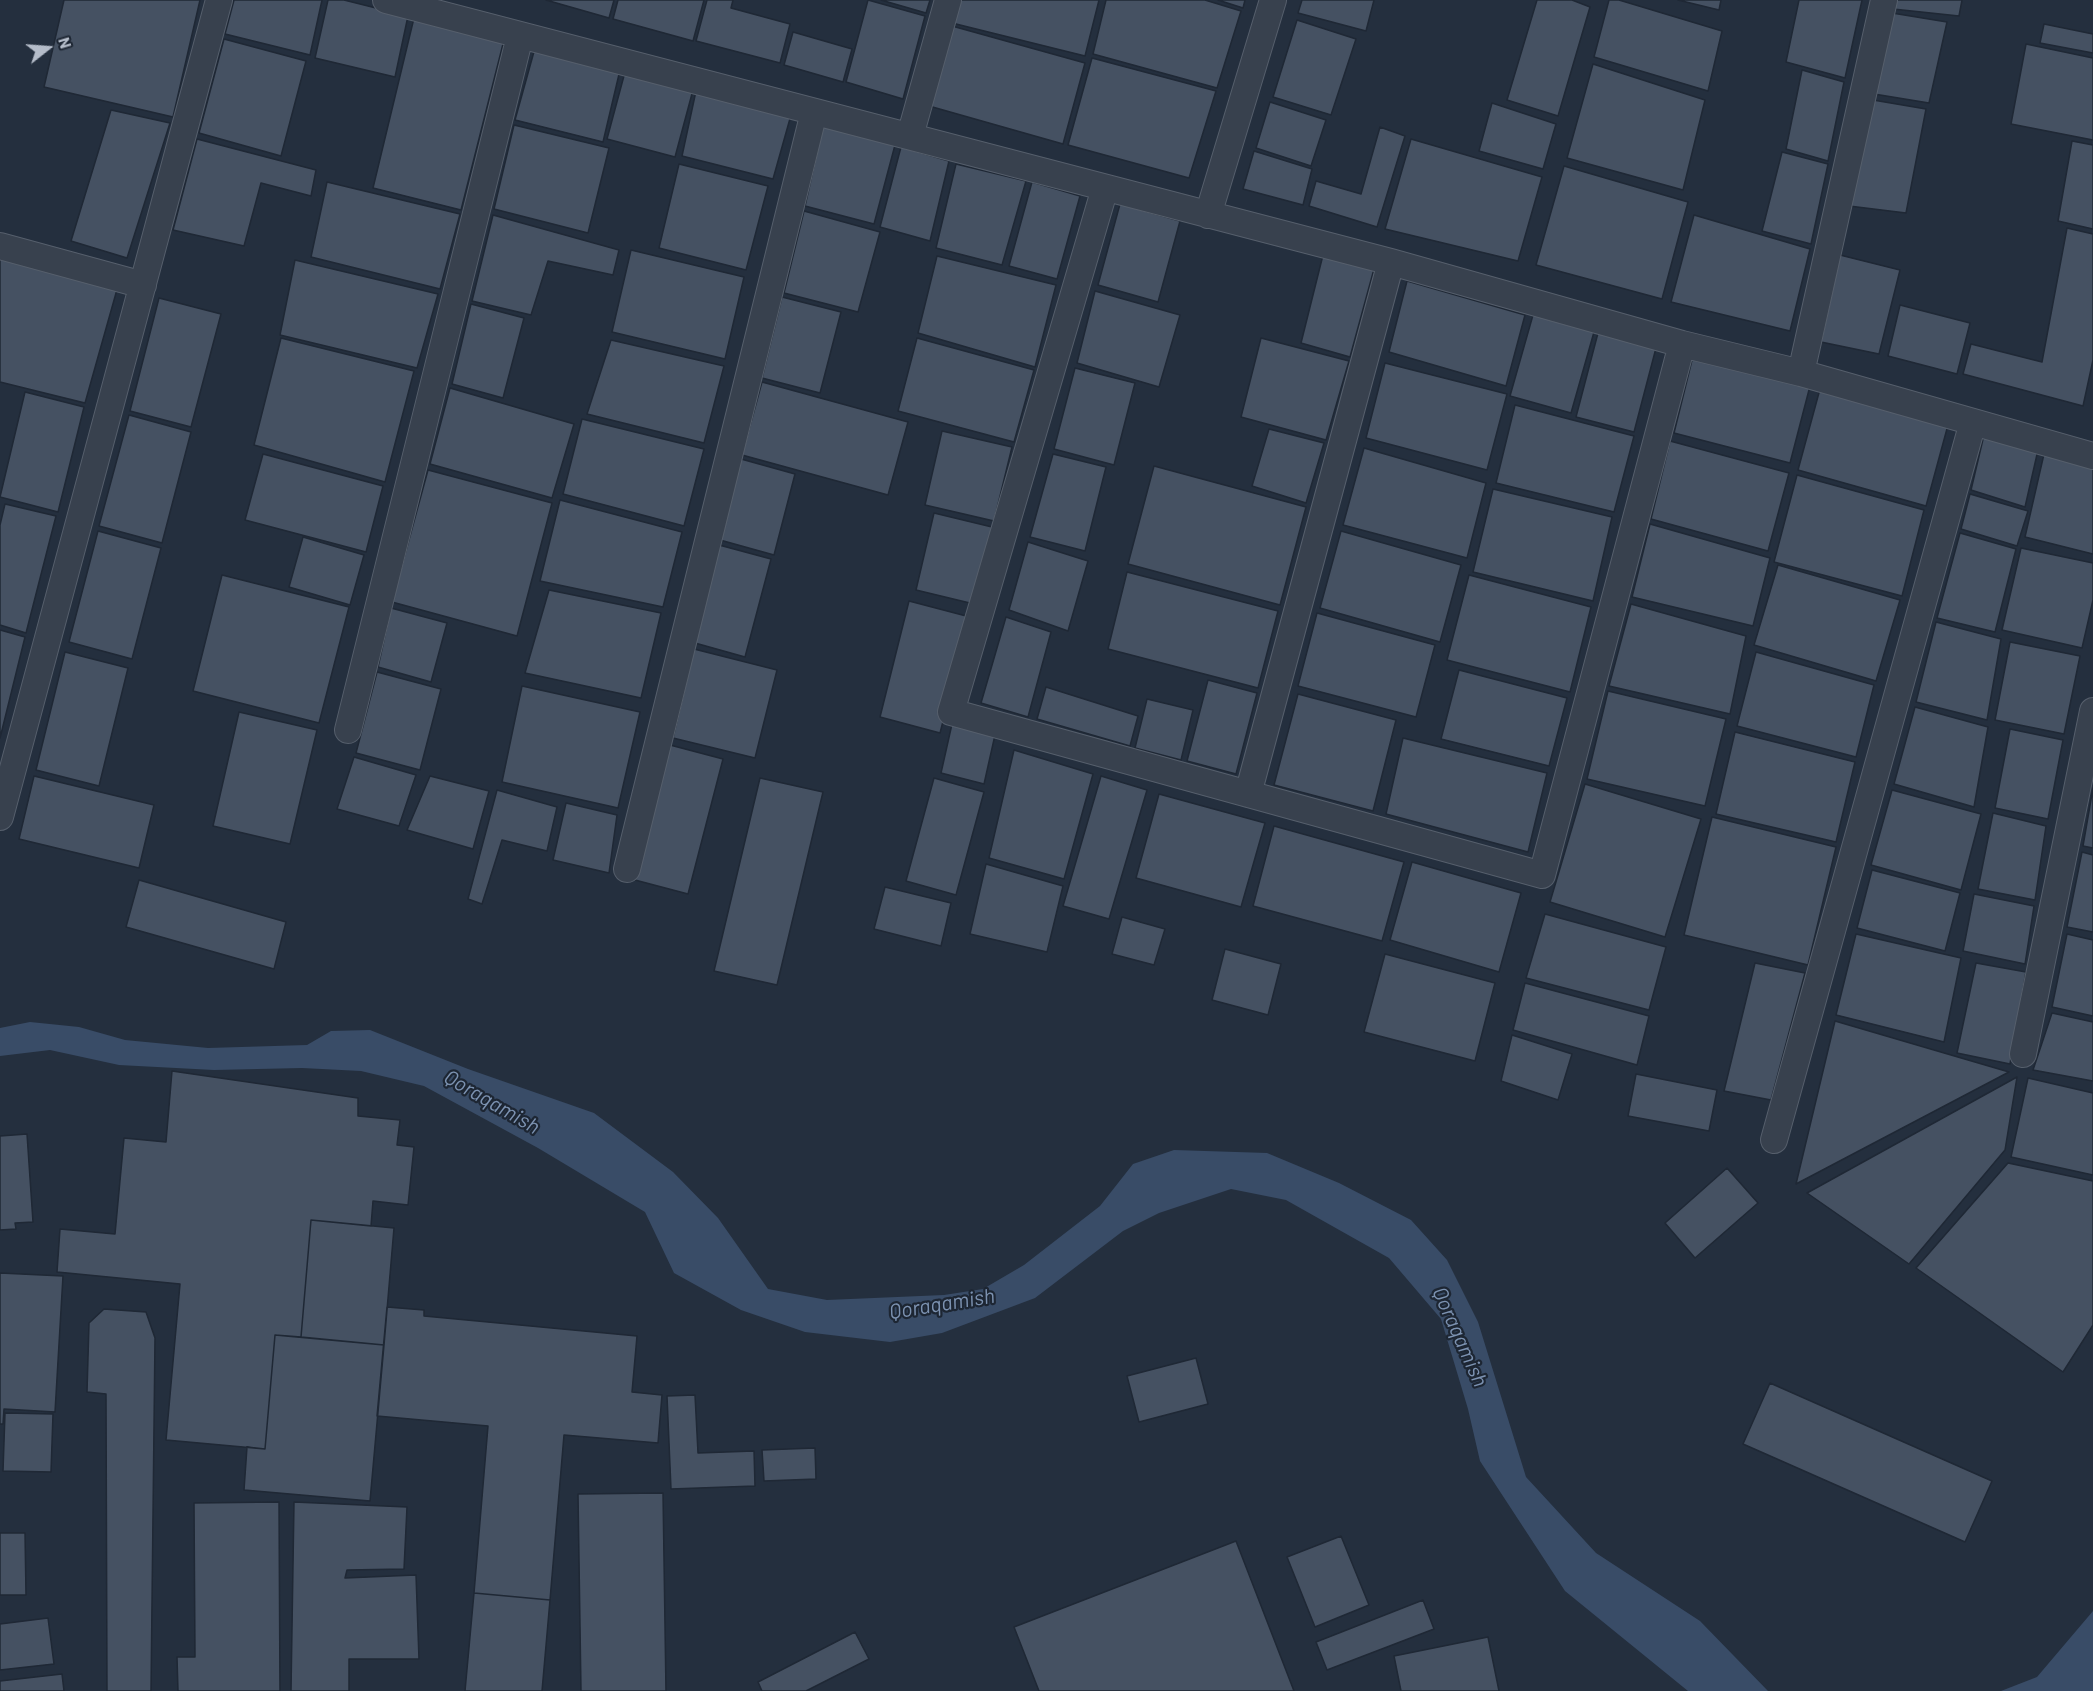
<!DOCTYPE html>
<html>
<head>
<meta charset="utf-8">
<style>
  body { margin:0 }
  #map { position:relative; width:2093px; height:1691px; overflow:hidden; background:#242f3e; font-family:Barlow,sans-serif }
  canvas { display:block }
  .north { position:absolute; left:18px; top:18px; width:60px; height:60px; -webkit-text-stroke:4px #1d2633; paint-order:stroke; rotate:73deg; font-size:16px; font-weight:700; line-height:24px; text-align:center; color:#b4bcc9 }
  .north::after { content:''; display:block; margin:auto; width:21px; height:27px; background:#b4bcc9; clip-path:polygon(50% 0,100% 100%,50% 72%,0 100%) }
</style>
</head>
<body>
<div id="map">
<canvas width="2093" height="1691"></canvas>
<div class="north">N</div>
</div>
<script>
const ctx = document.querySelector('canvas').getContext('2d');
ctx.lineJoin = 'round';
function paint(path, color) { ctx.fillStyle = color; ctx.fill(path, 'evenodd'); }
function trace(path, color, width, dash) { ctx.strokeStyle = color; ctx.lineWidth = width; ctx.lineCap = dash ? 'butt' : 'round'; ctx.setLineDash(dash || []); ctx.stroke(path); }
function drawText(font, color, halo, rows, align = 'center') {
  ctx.font = font + ' Barlow,sans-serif'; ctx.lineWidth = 4.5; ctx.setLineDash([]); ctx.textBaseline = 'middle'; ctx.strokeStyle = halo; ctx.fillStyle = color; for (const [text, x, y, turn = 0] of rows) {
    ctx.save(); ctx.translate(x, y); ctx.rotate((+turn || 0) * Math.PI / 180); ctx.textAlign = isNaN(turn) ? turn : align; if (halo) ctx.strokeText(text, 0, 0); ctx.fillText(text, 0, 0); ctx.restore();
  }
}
paint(new Path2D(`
  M 30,1022 L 79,1027 L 125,1040 L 208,1048 L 307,1045 L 331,1031 L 370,1030 L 468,1069 L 594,1113 L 673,1172 L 718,1218 L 768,1289 L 827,1300 L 944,1295 L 983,1289 L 1024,1265 L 1100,1206 L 1133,1164 L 1174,1150 L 1267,1153 L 1339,1183 L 1411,1220 L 1447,1260 L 1478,1322 L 1526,1477 L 1596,1553 L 1700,1621 L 1768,1691 L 1688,1691 L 1565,1591 L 1480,1461 L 1468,1409 L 1441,1319 L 1389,1258 L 1286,1200 L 1231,1189 L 1159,1213 L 1123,1231 L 1035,1298 L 942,1333 L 890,1342 L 805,1332 L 741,1310 L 674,1273 L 645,1212 L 538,1148 L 424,1086 L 361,1071 L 302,1068 L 214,1070 L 119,1065 L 50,1050 L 0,1056 L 0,1028 Z
  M 2093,1611 L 2093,1691 L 2001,1691 L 2037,1677 Z`), '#394c67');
const building = new Path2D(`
  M 64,0 L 200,0 L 173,117 L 44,87 Z
  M 234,0 L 322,0 L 310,55 L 225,34 Z
  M 328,0 L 344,0 L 408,16 L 395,77 L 315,58 Z
  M 546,0 L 614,0 L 609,18 Z
  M 618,0 L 704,0 L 693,41 L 613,19 Z
  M 707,0 L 733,0 L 731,8 L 790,24 L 780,63 L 696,41 Z
  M 868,0 L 925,16 L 903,99 L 846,82 Z
  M 881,0 L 930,0 L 926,13 Z
  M 959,0 L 1099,0 L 1085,56 L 952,23 Z
  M 1106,0 L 1205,0 L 1241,11 L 1217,88 L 1093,54 Z
  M 1218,0 L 1245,0 L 1243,8 Z
  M 1302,0 L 1374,0 L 1366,31 L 1298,13 Z
  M 1537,0 L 1572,0 L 1590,7 L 1558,116 L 1507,100 Z
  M 1609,0 L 1619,0 L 1722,31 L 1708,91 L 1594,57 Z
  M 1678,0 L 1721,0 L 1719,10 Z
  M 1799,0 L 1862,0 L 1845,78 L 1786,62 Z
  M 1895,0 L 1962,0 L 1959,16 L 1893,9 Z
  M 1892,13 L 1947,22 L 1929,103 L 1874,94 Z
  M 414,18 L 504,40 L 461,210 L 373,188 Z
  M 1297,20 L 1356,39 L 1331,115 L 1273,97 Z
  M 2044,24 L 2093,34 L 2093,53 L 2040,43 Z
  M 952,26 L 1085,63 L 1063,144 L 929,106 Z
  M 793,32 L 852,49 L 843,82 L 784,65 Z
  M 224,39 L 306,61 L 281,156 L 199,133 Z
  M 2026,44 L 2093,58 L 2093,140 L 2011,124 Z
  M 535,48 L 620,70 L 603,142 L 515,120 Z
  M 1092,58 L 1216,91 L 1189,178 L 1068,145 Z
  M 1593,64 L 1705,100 L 1683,190 L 1567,158 Z
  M 1802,70 L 1844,82 L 1828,161 L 1786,149 Z
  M 625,72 L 693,90 L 675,157 L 607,139 Z
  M 696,91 L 791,115 L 773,179 L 682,156 Z
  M 1873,100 L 1926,109 L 1906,213 L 1849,206 Z
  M 1270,102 L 1326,120 L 1311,166 L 1256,148 Z
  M 1492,103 L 1556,124 L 1543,169 L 1479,151 Z
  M 111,110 L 170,123 L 127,258 L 71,241 Z
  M 514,125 L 609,148 L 588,233 L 494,209 Z
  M 823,126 L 895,145 L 874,224 L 805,206 Z
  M 1380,127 L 1405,136 L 1377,227 L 1309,206 L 1316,181 L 1361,194 Z
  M 197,139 L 316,170 L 311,196 L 261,183 L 244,246 L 173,230 Z
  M 1411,139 L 1542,177 L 1518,261 L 1385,229 Z
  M 2072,141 L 2093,145 L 2093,229 L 2058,221 Z
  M 901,147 L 949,161 L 930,241 L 880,227 Z
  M 1254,151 L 1312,169 L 1303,205 L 1243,189 Z
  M 1782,152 L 1828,164 L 1811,244 L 1762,231 Z
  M 679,164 L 768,186 L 746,270 L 659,248 Z
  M 956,164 L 1026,181 L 1002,265 L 936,248 Z
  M 1564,166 L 1688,202 L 1662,299 L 1536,265 Z
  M 327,182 L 460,214 L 440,289 L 311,257 Z
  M 1032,182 L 1080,196 L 1057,279 L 1009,266 Z
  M 1120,204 L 1180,221 L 1158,302 L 1098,285 Z
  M 804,211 L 880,232 L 858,312 L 784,293 Z
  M 493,215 L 619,250 L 613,275 L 548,261 L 531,315 L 472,301 Z
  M 1694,215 L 1810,249 L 1790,331 L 1671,302 Z
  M 2067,228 L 2093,234 L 2093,360 L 2083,406 L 1963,374 L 1971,344 L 2042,362 Z
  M 631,250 L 744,277 L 725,359 L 612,332 Z
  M 1323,255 L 1374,269 L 1350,357 L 1301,343 Z
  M 1840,255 L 1900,270 L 1879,354 L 1821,342 Z
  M 937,256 L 1056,285 L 1035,367 L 918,333 Z
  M 0,259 L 118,286 L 85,403 L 0,382 Z
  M 295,260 L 438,294 L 417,368 L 280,335 Z
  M 1407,281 L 1525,315 L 1506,386 L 1389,352 Z
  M 1095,291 L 1180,315 L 1159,387 L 1077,363 Z
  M 782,297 L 841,312 L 820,393 L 762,378 Z
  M 159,298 L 221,314 L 191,427 L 130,411 Z
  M 471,304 L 524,318 L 503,398 L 452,384 Z
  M 1900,305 L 1970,323 L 1957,374 L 1888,356 Z
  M 1533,315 L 1594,332 L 1571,413 L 1510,396 Z
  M 1598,333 L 1656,348 L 1634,432 L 1576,417 Z
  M 281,338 L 414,371 L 385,482 L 254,445 Z
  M 917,338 L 1034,370 L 1014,442 L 898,411 Z
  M 1261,338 L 1349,361 L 1326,440 L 1241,417 Z
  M 611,340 L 724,366 L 704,443 L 587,414 Z
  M 1693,356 L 1810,386 L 1790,463 L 1674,433 Z
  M 1385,363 L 1507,394 L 1487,470 L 1366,438 Z
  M 1075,368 L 1135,383 L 1114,465 L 1054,449 Z
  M 762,382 L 908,422 L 888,495 L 742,455 Z
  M 450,388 L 574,424 L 552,498 L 430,464 Z
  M 1820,389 L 1948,425 L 1926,506 L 1798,470 Z
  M 25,392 L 84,407 L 58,512 L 0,497 Z
  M 1515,405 L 1634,436 L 1614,512 L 1496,483 Z
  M 129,415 L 191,432 L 162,543 L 99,526 Z
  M 582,419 L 704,449 L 684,526 L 563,494 Z
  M 1269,429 L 1324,443 L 1306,503 L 1252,486 Z
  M 942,431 L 1012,447 L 994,521 L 925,505 Z
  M 1984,435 L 2038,450 L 2025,507 L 1971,490 Z
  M 1670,441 L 1789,473 L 1768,551 L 1651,519 Z
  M 1364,448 L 1486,483 L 1467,558 L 1343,525 Z
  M 263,454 L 383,486 L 366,552 L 245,520 Z
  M 1053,454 L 1106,467 L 1085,551 L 1030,537 Z
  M 2044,454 L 2093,468 L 2093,554 L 2025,537 Z
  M 741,459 L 795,474 L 774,555 L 720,540 Z
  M 1154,466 L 1306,507 L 1280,605 L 1128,564 Z
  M 428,470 L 552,503 L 517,636 L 392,602 Z
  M 1797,475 L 1924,510 L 1902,596 L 1774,562 Z
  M 1493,489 L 1612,517 L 1593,601 L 1473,572 Z
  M 1970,494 L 2028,511 L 2017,546 L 1961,529 Z
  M 560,500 L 682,532 L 663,607 L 540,581 Z
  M 5,504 L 56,516 L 26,633 L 0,625 L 0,525 Z
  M 934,513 L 992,527 L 974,604 L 916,590 Z
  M 1650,524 L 1770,558 L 1753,626 L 1632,597 Z
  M 98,531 L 161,548 L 132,659 L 69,642 Z
  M 1341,531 L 1461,565 L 1440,642 L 1320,608 Z
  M 1960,533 L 2016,549 L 1995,632 L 1937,618 Z
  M 303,537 L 364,555 L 350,605 L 289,587 Z
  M 1028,542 L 1088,561 L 1068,631 L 1009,610 Z
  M 719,545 L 771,559 L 745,657 L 695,643 Z
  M 2021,548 L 2093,563 L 2093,600 L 2082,648 L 2002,630 Z
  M 1778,565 L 1900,600 L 1876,681 L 1754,645 Z
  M 1127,572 L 1278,611 L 1258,688 L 1108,649 Z
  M 222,575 L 349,607 L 319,723 L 193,691 Z
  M 1469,575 L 1591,607 L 1570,692 L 1447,660 Z
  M 549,590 L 661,613 L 641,698 L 525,673 Z
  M 909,601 L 970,617 L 940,733 L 880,717 Z
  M 1631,604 L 1746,636 L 1730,714 L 1609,686 Z
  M 391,608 L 447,623 L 431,682 L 378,667 Z
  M 1317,613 L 1435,645 L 1416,717 L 1298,686 Z
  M 1006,617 L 1051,632 L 1028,717 L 981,703 Z
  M 1936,622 L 2001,639 L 1987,720 L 1916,702 Z
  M 0,630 L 25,637 L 0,738 Z
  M 2010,642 L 2080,656 L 2064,734 L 1995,720 Z
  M 694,649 L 777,670 L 755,758 L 673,738 Z
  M 65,652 L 128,668 L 99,786 L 36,770 Z
  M 1756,652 L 1874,685 L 1856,757 L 1737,726 Z
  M 1459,670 L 1567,698 L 1549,766 L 1441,739 Z
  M 377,672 L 441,689 L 420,770 L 356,753 Z
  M 1208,680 L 1257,693 L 1236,774 L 1187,761 Z
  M 522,686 L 640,712 L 618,808 L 502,782 Z
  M 1046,687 L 1138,716 L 1130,746 L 1037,719 Z
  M 1608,691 L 1726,719 L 1705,806 L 1587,779 Z
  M 1298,694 L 1396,720 L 1373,811 L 1274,785 Z
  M 1147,699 L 1193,710 L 1181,760 L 1135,748 Z
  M 1915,707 L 1988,727 L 1974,807 L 1894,784 Z
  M 239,712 L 317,730 L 290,844 L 213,826 Z
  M 952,724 L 995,735 L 984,784 L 941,773 Z
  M 2010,729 L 2063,740 L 2048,819 L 1995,808 Z
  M 1735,732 L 1855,762 L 1836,842 L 1716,814 Z
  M 1403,738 L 1547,773 L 1528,852 L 1386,814 Z
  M 670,745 L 723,759 L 688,894 L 635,880 Z
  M 1014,750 L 1093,774 L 1064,879 L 989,858 Z
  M 354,757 L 416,775 L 399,826 L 337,809 Z
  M 34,776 L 154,805 L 139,868 L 19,839 Z
  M 430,776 L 489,791 L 473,849 L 407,830 Z
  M 1101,776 L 1147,790 L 1109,919 L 1063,906 Z
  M 760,778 L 823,792 L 777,985 L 714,971 Z
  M 934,778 L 984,792 L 956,895 L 906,881 Z
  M 1585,784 L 1701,819 L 1665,937 L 1550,902 Z
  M 2093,788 L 2093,848 L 2083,846 Z
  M 497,790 L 557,807 L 547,851 L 502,840 L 482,904 L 468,899 Z
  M 1892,790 L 1981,814 L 1961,890 L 1871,865 Z
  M 1159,794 L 1265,823 L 1241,907 L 1136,878 Z
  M 566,803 L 617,815 L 609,873 L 553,860 Z
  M 1993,813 L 2046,826 L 2035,900 L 1978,889 Z
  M 1712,817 L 1836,847 L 1808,965 L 1684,935 Z
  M 1274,826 L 1404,862 L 1382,941 L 1253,906 Z
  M 2082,852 L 2093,855 L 2093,932 L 2067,927 Z
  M 1412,862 L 1521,893 L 1499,972 L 1390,940 Z
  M 986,864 L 1063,886 L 1047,952 L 970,934 Z
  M 1872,870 L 1960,893 L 1945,951 L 1857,928 Z
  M 139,880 L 286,922 L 274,969 L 126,927 Z
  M 885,887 L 951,903 L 941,946 L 874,929 Z
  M 1974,894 L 2034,906 L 2025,964 L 1963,951 Z
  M 1545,914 L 1666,947 L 1649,1010 L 1526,978 Z
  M 1122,917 L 1165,929 L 1154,965 L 1112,954 Z
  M 1856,934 L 1961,958 L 1944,1042 L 1836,1015 Z
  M 2067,934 L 2093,940 L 2093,1016 L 2052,1007 Z
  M 1225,949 L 1281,964 L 1268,1015 L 1212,1000 Z
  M 1385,954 L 1495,983 L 1475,1061 L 1364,1032 Z
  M 1755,963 L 1805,973 L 1771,1100 L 1724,1091 Z
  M 1976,963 L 2026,972 L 2010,1064 L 1957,1053 Z
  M 1525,983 L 1649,1016 L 1637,1065 L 1513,1030 Z
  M 2052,1013 L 2093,1022 L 2093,1081 L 2033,1070 Z
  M 1835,1021 L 2009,1072 L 1796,1184 Z
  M 1512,1035 L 1572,1054 L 1558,1100 L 1501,1081 Z
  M 172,1071 L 358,1098 L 358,1116 L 400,1120 L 397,1145 L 414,1147 L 408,1205 L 373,1201 L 371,1226 L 311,1220 L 301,1337 L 275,1335 L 265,1449 L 166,1440 L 180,1284 L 57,1272 L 60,1229 L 115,1234 L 124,1138 L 166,1142 Z
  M 1636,1074 L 1717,1090 L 1709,1131 L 1628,1116 Z
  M 2017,1077 L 2005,1150 L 1909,1264 L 1807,1193 Z
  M 2028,1078 L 2093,1093 L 2093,1175 L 2011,1157 Z
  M 27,1134 L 33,1222 L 15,1223 L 16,1229 L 0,1230 L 0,1136 Z
  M 2008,1163 L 2093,1181 L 2093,1325 L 2063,1372 L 1916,1268 Z
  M 1727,1168 L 1758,1203 L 1695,1258 L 1665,1223 Z
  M 311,1220 L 394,1228 L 384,1345 L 301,1337 Z
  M 0,1273 L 63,1276 L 55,1412 L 4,1409 L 3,1424 L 0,1424 Z
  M 387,1307 L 424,1310 L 424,1316 L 637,1336 L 632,1392 L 662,1395 L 658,1443 L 564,1435 L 550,1600 L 474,1593 L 488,1426 L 377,1416 Z
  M 104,1309 L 146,1312 L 155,1338 L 151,1691 L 107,1691 L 106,1394 L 87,1392 L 89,1323 Z
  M 275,1335 L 384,1345 L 370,1501 L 244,1490 L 247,1447 L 265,1449 Z
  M 1196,1358 L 1208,1404 L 1139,1422 L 1127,1376 Z
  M 1770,1383 L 1992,1481 L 1965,1542 L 1743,1444 Z
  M 695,1395 L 698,1453 L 754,1451 L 755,1486 L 671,1489 L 667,1396 Z
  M 5,1413 L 53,1414 L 51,1472 L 3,1471 Z
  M 815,1448 L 816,1479 L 764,1481 L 762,1450 Z
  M 663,1493 L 666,1691 L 581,1691 L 578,1494 Z
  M 279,1502 L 280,1691 L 178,1691 L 177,1657 L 195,1657 L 194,1503 Z
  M 294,1502 L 407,1507 L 404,1569 L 347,1570 L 345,1578 L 416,1575 L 419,1659 L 349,1659 L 349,1691 L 291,1691 Z
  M 0,1533 L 25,1533 L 26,1595 L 0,1595 Z
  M 1341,1536 L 1369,1605 L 1315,1627 L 1287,1557 Z
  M 1236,1541 L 1294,1691 L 1039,1691 L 1014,1627 Z
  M 474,1593 L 550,1600 L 542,1691 L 465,1691 Z
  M 1423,1600 L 1434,1629 L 1327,1670 L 1316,1642 Z
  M 48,1618 L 54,1664 L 0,1670 L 0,1624 Z
  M 855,1632 L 869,1659 L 806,1691 L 762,1691 L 758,1682 Z
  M 1488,1637 L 1499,1691 L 1401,1691 L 1394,1656 Z
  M 62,1674 L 64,1691 L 0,1691 L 0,1681 Z`);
paint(building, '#455162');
trace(building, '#1f2835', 1.5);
const street = new Path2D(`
  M 386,0 L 1391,262 L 1682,344 L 1801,373 L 2093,456
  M 910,136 L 948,0
  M 1105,188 L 951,712 L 1542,875 L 1682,344
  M 1208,215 L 1273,0
  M 0,246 L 143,285
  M 1801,373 L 1884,0
  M 348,730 L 520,36
  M 1248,794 L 1391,262
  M 0,817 L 219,0
  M 627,869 L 814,112
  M 2023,1054 L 2093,711
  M 1774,1140 L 1973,422`);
trace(street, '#565f6c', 28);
trace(street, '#38414e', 26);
drawText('italic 21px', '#7c92b1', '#1d2633', [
  ["Qoraqamish",492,1102,30],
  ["Qoraqamish",942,1304,-9],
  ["Qoraqamish",1460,1337,66]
]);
</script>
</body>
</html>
